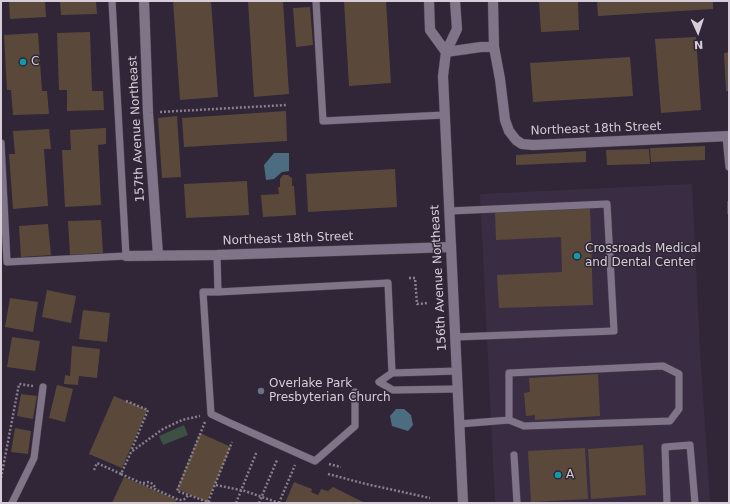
<!DOCTYPE html>
<html>
<head>
<meta charset="utf-8">
<style>
  body { margin:0 }
  #map { position:relative; width:730px; height:504px; overflow:hidden; background:#302637; font-family:"DejaVu Sans",sans-serif }
  canvas { display:block }
  .frame { position:absolute; inset:0; border:2px solid #d5ced9; pointer-events:none }
  .north { position:absolute; left:678px; top:12px; width:40px; height:40px; -webkit-text-stroke:3px #302637; paint-order:stroke; rotate:177deg; font-size:11px; font-weight:700; line-height:16px; text-align:center; color:#d5ced9 }
  .north::after { content:''; display:block; margin:auto; width:14px; height:18px; background:#d5ced9; clip-path:polygon(50% 0,100% 100%,50% 72%,0 100%) }
</style>
</head>
<body>
<div id="map">
<canvas width="730" height="504"></canvas>
<div class="frame"></div>
<div class="north">N</div>
</div>
<script>
const ctx = document.querySelector('canvas').getContext('2d');
ctx.lineJoin = 'round';
function paint(path, color) { ctx.fillStyle = color; ctx.fill(path, 'evenodd'); }
function trace(path, color, width, dash) { ctx.strokeStyle = color; ctx.lineWidth = width; ctx.lineCap = dash ? 'butt' : 'round'; ctx.setLineDash(dash || []); ctx.stroke(path); }
function drawText(font, color, halo, rows, align = 'center') {
  ctx.font = font + ' "DejaVu Sans",sans-serif'; ctx.lineWidth = 3; ctx.setLineDash([]); ctx.textBaseline = 'middle'; ctx.strokeStyle = halo; ctx.fillStyle = color; for (const [text, x, y, turn = 0] of rows) {
    ctx.save(); ctx.translate(x, y); ctx.rotate((+turn || 0) * Math.PI / 180); ctx.textAlign = isNaN(turn) ? turn : align; if (halo) ctx.strokeText(text, 0, 0); ctx.fillText(text, 0, 0); ctx.restore();
  }
}
paint(new Path2D(`
  M 692,184 L 700,349 L 710,503 L 495,503 L 480,194 Z`), '#3a2d43');
paint(new Path2D(`
  M 184,425 L 188,435 L 163,445 L 159,436 Z`), '#3c5044');
paint(new Path2D(`
  M 274,153 L 289,153 L 289,171 L 282,172 L 274,179 L 266,180 L 264,165 Z
  M 396,409 L 404,409 L 411,415 L 413,425 L 408,431 L 392,426 L 390,416 Z`), '#4c6d81');
paint(new Path2D(`
  M 9,1 L 45,1 L 46,17 L 10,19 Z
  M 60,1 L 96,1 L 97,14 L 61,15 Z
  M 173,1 L 211,1 L 218,97 L 180,100 Z
  M 248,1 L 283,1 L 289,94 L 254,97 Z
  M 344,1 L 386,1 L 391,83 L 349,86 Z
  M 539,1 L 578,1 L 579,30 L 541,32 Z
  M 597,1 L 713,1 L 713,9 L 598,16 Z
  M 310,7 L 313,45 L 296,47 L 293,8 Z
  M 90,32 L 92,91 L 103,91 L 104,110 L 67,111 L 67,90 L 59,90 L 57,33 Z
  M 38,33 L 42,91 L 47,91 L 49,114 L 13,115 L 11,90 L 7,90 L 4,35 Z
  M 696,37 L 701,110 L 661,113 L 655,39 Z
  M 729,52 L 729,91 L 726,91 L 724,53 Z
  M 630,57 L 633,96 L 533,102 L 530,63 Z
  M 286,111 L 287,141 L 184,147 L 182,118 Z
  M 177,116 L 181,177 L 162,178 L 158,118 Z
  M 106,128 L 106,144 L 98,145 L 101,205 L 65,207 L 62,150 L 71,150 L 70,130 Z
  M 49,129 L 51,149 L 44,149 L 48,206 L 13,209 L 9,154 L 15,154 L 13,131 Z
  M 705,146 L 705,160 L 651,162 L 650,148 Z
  M 649,149 L 650,164 L 607,165 L 606,150 Z
  M 586,151 L 586,162 L 516,165 L 516,155 Z
  M 395,169 L 397,207 L 308,212 L 306,174 Z
  M 283,175 L 288,175 L 292,178 L 292,186 L 294,186 L 296,215 L 263,217 L 261,195 L 279,194 L 278,187 L 280,187 L 280,179 Z
  M 247,181 L 249,215 L 186,218 L 184,184 Z
  M 727,201 L 729,201 L 729,214 L 727,214 Z
  M 590,207 L 593,305 L 499,308 L 497,275 L 562,272 L 561,237 L 496,240 L 495,211 Z
  M 101,220 L 103,253 L 70,255 L 68,221 Z
  M 48,224 L 51,255 L 21,257 L 19,226 Z
  M 47,290 L 76,296 L 71,323 L 42,317 Z
  M 10,298 L 38,302 L 33,332 L 5,327 Z
  M 83,310 L 110,313 L 107,342 L 79,339 Z
  M 12,337 L 40,341 L 35,371 L 7,367 Z
  M 72,346 L 100,349 L 97,378 L 79,376 L 78,385 L 64,384 L 65,375 L 70,376 Z
  M 598,374 L 600,416 L 535,420 L 535,415 L 526,416 L 524,393 L 530,392 L 529,378 Z
  M 57,385 L 73,389 L 65,422 L 49,418 Z
  M 21,394 L 37,396 L 33,419 L 17,416 Z
  M 114,396 L 147,410 L 122,468 L 89,454 Z
  M 15,428 L 31,431 L 28,454 L 11,452 Z
  M 200,433 L 231,447 L 207,502 L 177,489 Z
  M 643,445 L 646,495 L 591,499 L 588,449 Z
  M 585,448 L 588,499 L 531,502 L 528,451 Z
  M 124,477 L 177,500 L 175,503 L 112,503 Z
  M 294,482 L 312,489 L 311,492 L 318,495 L 321,489 L 328,491 L 333,487 L 365,503 L 285,503 Z`), '#5a493b');
const service = new Path2D(`
  M 316,1 L 323,121 L 444,115
  M 726,137 L 729,167
  M 1,143 L 7,262 L 126,256 L 112,1
  M 449,211 L 607,204 L 614,331 L 455,337
  M 217,255 L 218,292 L 203,292 L 211,414 L 230,423 L 315,461 L 355,426 L 355,392
  M 218,292 L 388,283 L 392,373 L 457,371
  M 392,373 L 379,382 L 393,390 L 457,389
  M 459,424 L 509,420 L 524,426 L 670,421 L 679,409 L 679,374 L 663,366 L 509,373 L 509,420
  M 514,455 L 517,503
  M 12,503 L 34,458 L 43,387
  M 667,503 L 665,447 L 690,445 L 695,503`);
const minor = new Path2D(`
  M 144,1 L 148,113 L 158,255
  M 493,1 L 494,47 L 500,79 L 505,120 L 509,131 L 516,140 L 522,144 L 533,145 L 729,136
  M 446,52 L 481,47 L 494,47
  M 126,256 L 217,255 L 451,247`);
const secondary = new Path2D(`
  M 429,1 L 430,30 L 446,52
  M 455,1 L 457,29 L 446,52 L 443,76 L 463,503`);
trace(service, '#49414f', 8);
trace(minor, '#49414f', 11);
trace(secondary, '#49414f', 11);
trace(new Path2D(`
  M 160,112 L 287,105
  M 409,278 L 415,278 L 417,304 L 428,303
  M 126,401 L 148,410 L 131,451
  M 205,422 L 177,491 L 211,503
  M 329,464 L 341,467
  M 94,470 L 97,463 L 121,474 L 131,452 L 163,429 L 182,420 L 200,416
  M 121,474 L 179,500 C 184,500 186,499 188,495
  M 328,474 L 366,484 L 430,498
  M 1,478 L 19,384 L 33,386
  M 143,483 L 149,482 L 153,484 L 156,489
  M 216,485 L 245,491 L 279,503
  M 208,502 L 232,442
  M 236,503 L 257,451
  M 259,503 L 277,460
  M 279,503 L 295,465`), '#877f8c', 2.5, [2, 2]);
trace(service, '#807488', 7);
trace(minor, '#807488', 10);
trace(secondary, '#807488', 10);
for (const [x, y, r, color] of [
  [23,62,4,"#0f9aa8"],
  [577,256,4,"#0f9aa8"],
  [261,391,4,"#6b7280"],
  [558,475,4,"#0f9aa8"]
]) { const dot = new Path2D(); dot.arc(x, y, r, 0, 2 * Math.PI); ctx.fillStyle = color; ctx.fill(dot); trace(dot, '#302637', 1.5); }
drawText('12px', '#d5ced9', '#302637', [
  ["C",31,62],
  ["Crossroads Medical",585,249],
  ["and Dental Center",585,263],
  ["Overlake Park",269,384],
  ["Presbyterian Church",269,398],
  ["A",566,475]
], 'left');
drawText('12px', '#d5ced9', '#302637', [
  ["157th Avenue Northeast",137,129,-93],
  ["Northeast 18th Street",596,129,-2],
  ["Northeast 18th Street",288,239,-2],
  ["156th Avenue Northeast",439,278,-93]
]);
</script>
</body>
</html>
